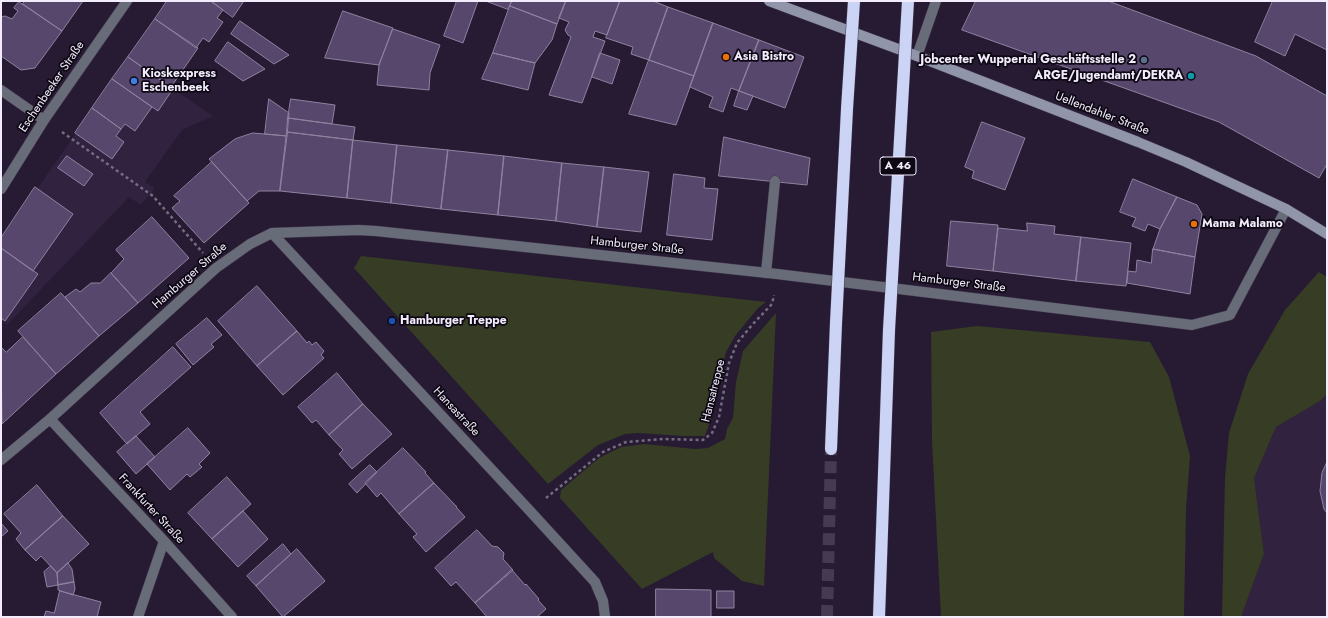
<!DOCTYPE html>
<html>
<head>
<meta charset="utf-8">
<style>
  body { margin:0 }
  #map { position:relative; width:1328px; height:618px; overflow:hidden; background:#261b33; font-family:Jost,sans-serif }
  canvas { display:block }
  .frame { position:absolute; inset:0; border:2px solid #f2ecfc; pointer-events:none }
</style>
</head>
<body>
<div id="map">
<canvas width="1328" height="618"></canvas>
<div class="frame"></div>
</div>
<script>
const ctx = document.querySelector('canvas').getContext('2d');
ctx.lineJoin = 'round';
function paint(path, color) { ctx.fillStyle = color; ctx.fill(path, 'evenodd'); }
function trace(path, color, width, dash) { ctx.strokeStyle = color; ctx.lineWidth = width; ctx.lineCap = dash ? 'butt' : 'round'; ctx.setLineDash(dash || []); ctx.stroke(path); }
function drawText(font, color, halo, rows, align = 'center') {
  ctx.font = font + ' Jost,sans-serif'; ctx.lineWidth = 3.5; ctx.setLineDash([]); ctx.textBaseline = 'middle'; ctx.strokeStyle = halo; ctx.fillStyle = color; for (const [text, x, y, turn = 0] of rows) {
    ctx.save(); ctx.translate(x, y); ctx.rotate((+turn || 0) * Math.PI / 180); ctx.textAlign = isNaN(turn) ? turn : align; if (halo) ctx.strokeText(text, 0, 0); ctx.fillText(text, 0, 0); ctx.restore();
  }
}
paint(new Path2D(`
  M 128,58 L 213,116 L 182,130 L 145,182 L 155,188 L 141,205 L 129,197 L 7,325 L 1,320 L 1,241 Z
  M 1327,394 L 1327,617 L 1241,617 L 1264,554 L 1254,478 L 1276,427 L 1320,401 Z`), '#312240');
paint(new Path2D(`
  M 361,256 L 766,302 L 758,308 L 735,336 L 726,352 L 712,416 L 705,436 L 683,436 L 638,433 L 625,434 L 598,445 L 548,484 L 354,268 Z
  M 1319,272 L 1327,277 L 1327,394 L 1320,401 L 1276,427 L 1254,478 L 1264,554 L 1241,617 L 1222,617 L 1225,478 L 1229,433 L 1248,374 L 1285,310 Z
  M 776,313 L 764,586 L 742,581 L 714,558 L 713,552 L 642,589 L 560,498 L 561,490 L 599,458 L 621,447 L 645,444 L 695,449 L 708,448 L 725,439 L 727,429 L 733,418 L 736,382 L 743,351 Z
  M 977,326 L 1150,342 L 1169,377 L 1190,456 L 1186,509 L 1184,617 L 941,617 L 932,441 L 931,332 Z`), '#363d24');
const building = new Path2D(`
  M 25,1 L 83,1 L 62,31 L 23,4 Z
  M 167,1 L 211,1 L 223,10 L 217,18 L 223,22 L 209,42 L 203,38 L 196,48 L 155,19 Z
  M 211,1 L 244,1 L 233,17 Z
  M 457,1 L 478,1 L 463,43 L 444,36 Z
  M 486,1 L 512,1 L 508,9 Z
  M 512,1 L 566,1 L 557,24 L 510,6 Z
  M 566,1 L 620,1 L 607,35 L 595,31 L 593,37 L 605,41 L 582,103 L 549,95 L 571,37 L 568,35 L 565,30 L 569,22 L 559,18 Z
  M 620,1 L 653,1 L 668,7 L 649,60 L 631,54 L 633,47 L 606,38 Z
  M 976,1 L 1108,1 L 1256,56 L 1327,96 L 1327,164 L 1319,178 L 1219,122 L 962,30 Z
  M 1273,1 L 1327,1 L 1327,50 L 1295,34 L 1285,56 L 1255,42 Z
  M 19,2 L 62,31 L 35,68 L 21,70 L 1,56 L 1,17 L 5,16 L 12,19 L 18,11 L 14,8 Z
  M 510,6 L 557,24 L 552,40 L 535,63 L 493,53 Z
  M 668,7 L 713,23 L 694,76 L 649,60 Z
  M 343,11 L 393,28 L 379,65 L 325,58 Z
  M 155,19 L 198,48 L 171,87 L 128,57 Z
  M 240,21 L 289,55 L 274,64 L 231,34 Z
  M 713,23 L 759,40 L 739,91 L 731,88 L 723,112 L 709,107 L 713,97 L 690,87 Z
  M 393,29 L 440,45 L 430,73 L 429,90 L 377,85 L 379,65 Z
  M 759,40 L 804,57 L 785,108 L 739,91 Z
  M 228,42 L 265,69 L 243,81 L 215,61 Z
  M 493,53 L 535,63 L 528,90 L 482,79 Z
  M 600,53 L 620,60 L 612,84 L 592,77 Z
  M 128,57 L 173,89 L 158,111 L 112,79 Z
  M 649,60 L 694,76 L 676,125 L 629,114 Z
  M 112,79 L 152,107 L 135,131 L 125,124 L 121,129 L 92,108 Z
  M 739,91 L 753,96 L 747,110 L 734,106 Z
  M 269,99 L 289,113 L 287,136 L 265,134 Z
  M 291,99 L 335,105 L 332,124 L 288,118 Z
  M 92,108 L 121,129 L 116,136 L 124,142 L 112,159 L 75,133 Z
  M 288,118 L 355,127 L 353,140 L 287,132 Z
  M 982,122 L 1025,138 L 1005,190 L 972,178 L 974,171 L 965,167 Z
  M 287,132 L 353,140 L 347,198 L 280,191 Z
  M 253,133 L 287,136 L 280,191 L 259,191 L 247,201 L 209,159 L 235,139 Z
  M 724,137 L 810,158 L 807,185 L 719,176 Z
  M 353,140 L 397,145 L 391,203 L 347,198 Z
  M 397,145 L 448,150 L 441,209 L 391,203 Z
  M 448,150 L 504,156 L 498,215 L 441,209 Z
  M 67,156 L 93,174 L 84,186 L 58,168 Z
  M 504,156 L 562,163 L 556,221 L 498,215 Z
  M 212,162 L 249,203 L 204,243 L 172,208 L 180,201 L 174,196 Z
  M 562,163 L 604,167 L 597,227 L 556,221 Z
  M 604,167 L 649,172 L 641,232 L 597,227 Z
  M 674,174 L 705,178 L 704,188 L 718,189 L 712,240 L 667,235 Z
  M 1133,179 L 1177,197 L 1160,229 L 1148,224 L 1145,231 L 1132,226 L 1136,218 L 1120,212 Z
  M 35,187 L 73,214 L 33,271 L 1,248 L 1,238 Z
  M 1177,197 L 1197,205 L 1202,214 L 1195,257 L 1153,249 L 1160,229 Z
  M 152,217 L 189,258 L 138,303 L 111,273 L 124,259 L 116,250 Z
  M 951,221 L 998,225 L 993,271 L 947,266 Z
  M 1027,223 L 1055,226 L 1054,234 L 1081,237 L 1076,281 L 993,271 L 998,228 L 1027,231 Z
  M 1081,237 L 1131,243 L 1126,286 L 1076,281 Z
  M 1,248 L 38,274 L 5,321 L 1,318 Z
  M 1153,249 L 1195,257 L 1190,294 L 1127,283 L 1128,271 L 1136,272 L 1137,260 L 1151,263 Z
  M 111,273 L 138,303 L 99,336 L 65,297 L 76,289 L 80,292 L 91,283 L 100,283 Z
  M 257,286 L 297,331 L 257,366 L 218,321 Z
  M 61,293 L 99,336 L 56,374 L 18,331 Z
  M 207,318 L 222,335 L 211,344 L 214,347 L 193,365 L 176,344 Z
  M 297,331 L 307,343 L 309,341 L 312,345 L 316,342 L 324,351 L 321,355 L 324,358 L 283,395 L 257,366 Z
  M 23,337 L 56,374 L 2,424 L 1,347 L 6,352 Z
  M 173,347 L 191,367 L 140,412 L 150,424 L 127,444 L 100,413 Z
  M 337,373 L 363,404 L 329,435 L 316,420 L 312,423 L 298,407 Z
  M 363,404 L 392,434 L 352,469 L 339,454 L 343,450 L 329,435 Z
  M 188,428 L 210,453 L 199,464 L 202,467 L 190,477 L 187,474 L 170,490 L 147,464 Z
  M 136,436 L 155,457 L 136,474 L 117,452 Z
  M 403,448 L 426,472 L 425,473 L 434,483 L 399,514 L 381,493 L 377,497 L 365,483 Z
  M 1327,462 L 1327,513 L 1324,509 L 1320,491 L 1322,473 Z
  M 370,465 L 377,472 L 357,493 L 349,484 Z
  M 227,477 L 251,504 L 212,539 L 188,513 Z
  M 434,483 L 457,507 L 456,507 L 465,517 L 426,552 L 413,537 L 417,534 L 399,514 Z
  M 37,485 L 63,516 L 25,550 L 16,539 L 21,533 L 4,514 Z
  M 243,511 L 268,539 L 238,567 L 212,539 Z
  M 63,516 L 89,544 L 57,573 L 41,556 L 36,561 L 25,550 Z
  M 1,523 L 8,531 L 1,537 Z
  M 477,530 L 492,546 L 498,547 L 504,553 L 503,559 L 513,570 L 475,603 L 456,582 L 451,586 L 435,568 Z
  M 283,544 L 291,554 L 256,586 L 247,576 Z
  M 297,549 L 325,581 L 283,617 L 256,586 Z
  M 68,563 L 72,569 L 74,582 L 58,585 L 57,573 Z
  M 51,566 L 57,573 L 58,585 L 47,587 L 44,572 Z
  M 512,570 L 525,585 L 526,584 L 539,599 L 538,600 L 546,609 L 537,617 L 487,617 L 475,603 Z
  M 74,582 L 75,589 L 73,595 L 58,590 L 58,585 Z
  M 656,589 L 711,590 L 711,617 L 656,617 Z
  M 60,591 L 101,602 L 97,617 L 44,617 L 46,611 L 54,613 Z
  M 717,591 L 734,591 L 734,608 L 717,608 Z`);
paint(building, '#58476c');
trace(building, '#8f82a0', 1);
trace(new Path2D(`
  M 827,617 L 831,449`), '#453a51', 12, [12, 6]);
const service = new Path2D(`
  M 917,56 L 936,1
  M 766,273 L 775,181`);
const minor = new Path2D(`
  M 1,189 L 44,120
  M 272,233 L 530,511 L 595,582 L 603,601 L 605,617
  M 50,419 L 164,541 L 232,617
  M 1,460 L 50,419 L 216,268 L 250,244 L 272,233 L 358,230 L 376,231 L 777,274 L 1192,325 L 1230,315 L 1286,209
  M 138,617 L 164,541`);
const tertiary = new Path2D(`
  M 1,90 L 44,120 L 127,1`);
const secondary = new Path2D(`
  M 769,1 L 917,56 L 1138,142 L 1186,162 L 1286,209 L 1327,234`);
const motorway = new Path2D(`
  M 831,449 L 836,323
  M 879,617 L 889,330`);
trace(service, '#43384f', 11);
trace(minor, '#43384f', 11);
trace(tertiary, '#43384f', 11);
trace(secondary, '#43384f', 11);
trace(motorway, '#43384f', 13);
trace(new Path2D(`
  M 62,132 L 153,196 L 203,253
  M 546,498 L 603,452 L 626,442 L 663,439 L 703,440 L 712,433 L 719,417 L 729,363 L 737,343 L 752,325 L 772,304 L 774,295`), '#756c81', 2.5, [3, 3]);
trace(service, '#686b78', 10);
trace(minor, '#686b78', 10);
trace(tertiary, '#686b78', 10);
trace(secondary, '#9095aa', 10);
trace(motorway, '#cbd4f5', 12);
const motorwayBridge = new Path2D(`
  M 836,323 L 847,109 L 854,1
  M 889,330 L 908,1`);
trace(motorwayBridge, '#43384f', 13, []);
trace(motorwayBridge, '#cbd4f5', 12);
for (const [x, y, r, color] of [
  [726,57,4,"#e8710a"],
  [1144,60,4,"#5c6f8a"],
  [1191,76,4,"#0f9aa8"],
  [134,81,4,"#3f7fe0"],
  [1194,224,4,"#e8710a"],
  [392,321,4,"#1a4fb4"]
]) { const dot = new Path2D(); dot.arc(x, y, r, 0, 2 * Math.PI); ctx.fillStyle = color; ctx.fill(dot); trace(dot, '#0d0813', 1.5); }
for (const [x, y, w] of [
  [898,166,36]
]) { const box = new Path2D(); box.roundRect(x - w / 2, y - 9, w, 18, 3); ctx.fillStyle = '#0d0813'; ctx.fill(box); trace(box, '#f2ecfc', 1); }
drawText('bold 11px', '#f2ecfc', null, [
  ["A 46",898,166]
]);
drawText('bold 12px', '#f2ecfc', '#0d0813', [
  ["Asia Bistro",734,57],
  ["Jobcenter Wuppertal Geschäftsstelle 2",1136,60,"right"],
  ["Kioskexpress",142,74],
  ["Eschenbeek",142,88],
  ["ARGE/Jugendamt/DEKRA",1183,76,"right"],
  ["Mama Malamo",1202,224],
  ["Hamburger Treppe",400,321]
], 'left');
drawText('12px', '#f2ecfc', '#0d0813', [
  ["Eschenbeeker Straße",52,87,-56],
  ["Uellendahler Straße",1102,114,21],
  ["Hamburger Straße",637,246,6],
  ["Hamburger Straße",190,276,-41],
  ["Hamburger Straße",959,283,7],
  ["Hansatreppe",714,391,-76],
  ["Hansastraße",456,412,47],
  ["Frankfurter Straße",151,509,47]
]);
</script>
</body>
</html>
